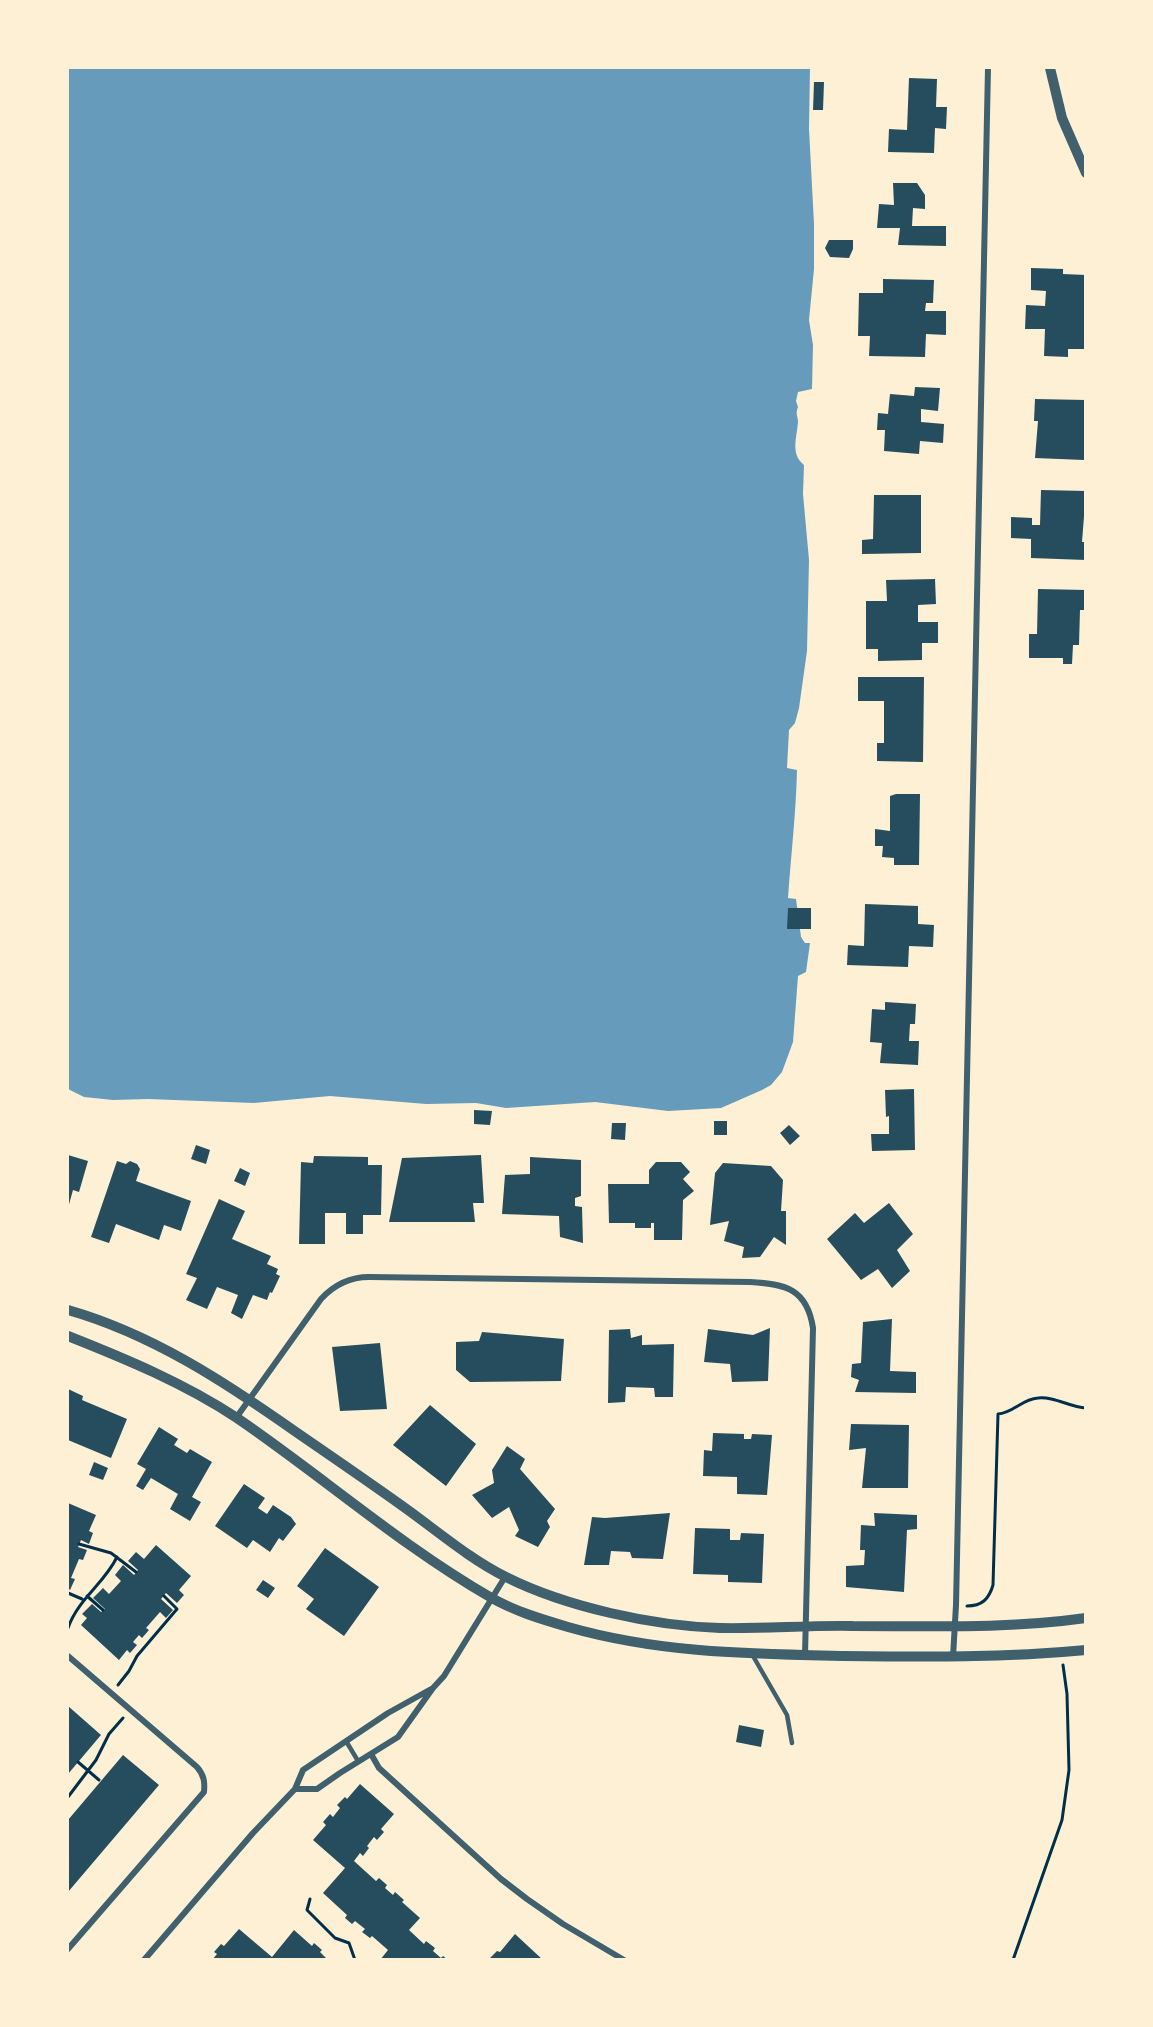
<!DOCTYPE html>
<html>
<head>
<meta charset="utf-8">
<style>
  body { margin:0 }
  #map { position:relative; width:1153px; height:2027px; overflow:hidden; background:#fdf0d5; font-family:Manrope,sans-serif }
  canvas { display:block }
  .frame { position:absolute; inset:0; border:69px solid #fdf0d5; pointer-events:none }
</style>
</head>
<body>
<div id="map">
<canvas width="1153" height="2027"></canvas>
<div class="frame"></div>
</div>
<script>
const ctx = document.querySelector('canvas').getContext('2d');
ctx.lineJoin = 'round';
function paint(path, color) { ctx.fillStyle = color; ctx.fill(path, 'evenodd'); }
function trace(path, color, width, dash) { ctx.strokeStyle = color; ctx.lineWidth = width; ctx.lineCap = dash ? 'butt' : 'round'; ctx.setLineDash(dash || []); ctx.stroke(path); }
paint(new Path2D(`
  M 68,68 L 810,68 L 809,129 L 814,224 L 814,269 L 809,320 L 813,345 L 812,389 L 798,392 L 796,401 L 798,407 C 795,414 798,416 798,422 C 797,437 790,454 804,465 L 803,494 L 809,560 L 807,651 L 799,708 L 795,723 L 789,730 L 787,768 L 797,770 C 796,813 791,855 788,898 L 796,899 L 801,937 L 805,943 L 810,943 L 806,972 L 798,976 L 793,1042 L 782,1072 L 771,1085 L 762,1090 L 721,1108 L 668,1111 L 595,1102 L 506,1108 L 476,1103 L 426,1104 L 330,1096 L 254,1103 L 148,1099 L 113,1100 L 84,1097 L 68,1089 Z`), '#669bbc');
paint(new Path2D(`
  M 909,78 L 937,79 L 936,107 L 947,107 L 946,129 L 935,128 L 934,153 L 888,152 L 889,129 L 907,130 Z
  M 814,82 L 824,82 L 823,110 L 813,110 Z
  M 893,183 L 917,183 L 925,195 L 925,209 L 913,208 L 912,226 L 946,226 L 946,246 L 898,245 L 900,228 L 877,228 L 879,204 L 894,205 Z
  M 829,240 L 853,240 L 853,249 L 849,258 L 830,257 L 825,248 Z
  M 1031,268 L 1063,269 L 1063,274 L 1086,275 L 1086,349 L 1068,349 L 1068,357 L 1044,356 L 1045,329 L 1025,329 L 1026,305 L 1045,306 L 1046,291 L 1031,290 Z
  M 883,279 L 934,280 L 933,303 L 926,303 L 925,311 L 946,311 L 946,335 L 926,334 L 925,357 L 869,356 L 870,336 L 858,336 L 859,293 L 883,293 Z
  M 915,387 L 940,388 L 938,411 L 921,409 L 921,422 L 944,424 L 943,443 L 920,441 L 919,454 L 884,451 L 885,430 L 877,430 L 878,413 L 888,414 L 890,394 L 914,396 Z
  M 1035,399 L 1086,400 L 1084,460 L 1035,458 L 1038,421 L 1034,421 Z
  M 1041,490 L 1086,491 L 1082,542 L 1086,542 L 1086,560 L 1031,558 L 1031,539 L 1011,538 L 1011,517 L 1032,518 L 1032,525 L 1040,525 Z
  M 874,495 L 921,495 L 921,553 L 862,554 L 862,540 L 873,539 Z
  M 935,579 L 936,604 L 918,605 L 918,622 L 938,622 L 938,643 L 922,643 L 922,660 L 878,661 L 878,649 L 866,649 L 866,601 L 887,601 L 886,580 Z
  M 1038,589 L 1086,590 L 1086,610 L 1080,610 L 1079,645 L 1073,645 L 1072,664 L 1063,664 L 1063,658 L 1029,658 L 1029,634 L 1037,634 Z
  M 858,677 L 924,677 L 923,762 L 877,761 L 877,743 L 884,743 L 884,701 L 858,701 Z
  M 896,794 L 920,794 L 919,865 L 894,865 L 894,858 L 882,857 L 883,846 L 875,846 L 875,829 L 890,831 L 890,796 Z
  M 865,904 L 918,906 L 918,924 L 934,925 L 933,947 L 909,946 L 908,967 L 847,965 L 848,945 L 864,946 Z
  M 788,908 L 811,908 L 811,929 L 787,929 Z
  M 885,1002 L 916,1004 L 915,1024 L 910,1024 L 909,1041 L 919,1041 L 918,1065 L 880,1063 L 882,1043 L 870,1042 L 872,1009 L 885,1010 Z
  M 914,1089 L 915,1150 L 872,1151 L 871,1134 L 889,1134 L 889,1116 L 886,1117 L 885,1090 Z
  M 474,1110 L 492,1111 L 490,1125 L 474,1124 Z
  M 714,1121 L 727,1121 L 727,1135 L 714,1135 Z
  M 612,1123 L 626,1123 L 625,1140 L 611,1139 Z
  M 789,1125 L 800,1136 L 790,1145 L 780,1133 Z
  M 196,1145 L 210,1150 L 206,1164 L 191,1159 Z
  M 68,1155 L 88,1161 L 79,1192 L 73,1190 L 68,1208 Z
  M 481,1155 L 484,1203 L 473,1203 L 475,1222 L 389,1222 L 402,1158 Z
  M 314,1156 L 368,1157 L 368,1165 L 382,1165 L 381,1215 L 363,1215 L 363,1234 L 346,1234 L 346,1213 L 325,1213 L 325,1244 L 299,1244 L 301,1162 L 313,1163 Z
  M 530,1157 L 581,1160 L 581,1196 L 575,1198 L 575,1206 L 582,1207 L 583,1243 L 560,1237 L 559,1216 L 502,1214 L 505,1175 L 530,1174 Z
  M 117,1161 L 126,1164 L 130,1161 L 137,1164 L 140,1169 L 136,1181 L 191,1201 L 181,1231 L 164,1225 L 159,1240 L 116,1224 L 109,1243 L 91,1237 Z
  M 656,1162 L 681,1162 L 690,1172 L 683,1179 L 694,1191 L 683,1200 L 682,1240 L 654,1240 L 654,1223 L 651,1223 L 651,1228 L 635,1228 L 635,1223 L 609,1223 L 608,1184 L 649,1184 L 649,1170 Z
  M 723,1163 L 771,1166 L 783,1180 L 781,1211 L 786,1211 L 786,1245 L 774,1237 L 760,1257 L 742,1258 L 744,1247 L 724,1241 L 729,1221 L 710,1225 L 715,1173 Z
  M 240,1168 L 250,1173 L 245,1186 L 234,1181 Z
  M 219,1199 L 245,1211 L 232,1239 L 271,1256 L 267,1264 L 278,1269 L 276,1274 L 280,1276 L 272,1293 L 270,1292 L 267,1300 L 253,1295 L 242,1319 L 231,1313 L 238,1295 L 217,1287 L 207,1309 L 186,1300 L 197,1278 L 186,1274 Z
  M 889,1203 L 913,1234 L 897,1250 L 910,1271 L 892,1288 L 878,1269 L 861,1280 L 827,1239 L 855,1213 L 864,1223 Z
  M 892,1319 L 890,1371 L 916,1372 L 916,1393 L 855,1392 L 859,1380 L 851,1377 L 852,1364 L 861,1363 L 863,1322 Z
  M 770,1328 L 768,1381 L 732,1382 L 730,1364 L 704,1362 L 708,1329 L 753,1335 Z
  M 630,1329 L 631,1338 L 642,1335 L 642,1345 L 674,1344 L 673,1397 L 655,1397 L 654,1388 L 626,1387 L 625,1402 L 608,1403 L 609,1330 Z
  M 482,1332 L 564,1339 L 561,1381 L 470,1382 L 456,1370 L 456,1342 L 479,1341 Z
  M 380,1343 L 387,1409 L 340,1411 L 332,1347 Z
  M 68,1389 L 83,1396 L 82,1400 L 127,1419 L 111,1458 L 68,1440 Z
  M 430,1405 L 476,1444 L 446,1486 L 393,1445 Z
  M 851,1424 L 909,1425 L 908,1488 L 862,1488 L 866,1448 L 849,1450 Z
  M 159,1427 L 178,1439 L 174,1445 L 187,1453 L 190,1449 L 212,1462 L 192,1497 L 201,1502 L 190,1521 L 170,1509 L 178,1494 L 151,1478 L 143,1490 L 136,1486 L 146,1469 L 137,1464 Z
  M 713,1433 L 744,1434 L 744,1439 L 751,1439 L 752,1434 L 772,1435 L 767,1495 L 737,1494 L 737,1477 L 703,1476 L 704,1450 L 712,1451 Z
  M 507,1446 L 525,1459 L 520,1469 L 555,1509 L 547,1521 L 550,1527 L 538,1547 L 515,1536 L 519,1530 L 509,1507 L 492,1518 L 472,1495 L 494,1483 L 492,1470 Z
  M 94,1462 L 108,1468 L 103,1480 L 89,1475 Z
  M 244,1484 L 265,1498 L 258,1508 L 267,1514 L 273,1505 L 291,1517 L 296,1524 L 283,1541 L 279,1538 L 270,1552 L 253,1540 L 247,1548 L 215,1526 Z
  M 68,1503 L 96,1515 L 89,1531 L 93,1533 L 89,1544 L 81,1540 L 78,1547 L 87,1550 L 83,1560 L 79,1559 L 71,1578 L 75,1579 L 70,1590 L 68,1588 Z
  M 670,1513 L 663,1559 L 632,1558 L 630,1552 L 611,1551 L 609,1565 L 584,1565 L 592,1517 L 605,1518 Z
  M 874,1513 L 917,1515 L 917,1529 L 907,1530 L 904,1592 L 846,1587 L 846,1566 L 864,1565 L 865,1550 L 860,1550 L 861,1525 L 875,1526 Z
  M 695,1528 L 730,1529 L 730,1540 L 740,1540 L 741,1533 L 764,1534 L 762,1583 L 728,1582 L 728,1575 L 693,1574 Z
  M 156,1545 L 191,1576 L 179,1590 L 184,1595 L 177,1603 L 166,1593 L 161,1599 L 173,1610 L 166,1618 L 160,1612 L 146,1628 L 149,1630 L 142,1638 L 139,1635 L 133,1642 L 137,1645 L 130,1653 L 127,1650 L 119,1660 L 81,1625 L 87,1618 L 82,1614 L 92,1604 L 101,1612 L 105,1609 L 93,1598 L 103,1588 L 109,1594 L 121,1581 L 115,1575 L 123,1565 L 134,1575 L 138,1570 L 128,1561 L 136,1552 L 144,1559 Z
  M 325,1548 L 379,1587 L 344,1636 L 306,1609 L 314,1599 L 297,1586 Z
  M 263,1580 L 275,1588 L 268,1598 L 256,1590 Z
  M 68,1706 L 101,1735 L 68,1774 Z
  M 739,1725 L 764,1730 L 761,1747 L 736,1742 Z
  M 123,1755 L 159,1785 L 68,1892 L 68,1820 Z
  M 360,1784 L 394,1814 L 381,1829 L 384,1832 L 377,1840 L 374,1837 L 367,1846 L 369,1848 L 363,1856 L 360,1853 L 354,1861 L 376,1881 L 379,1878 L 387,1885 L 385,1888 L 393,1895 L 395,1892 L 404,1900 L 402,1902 L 420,1918 L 409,1930 L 424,1944 L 426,1941 L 435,1948 L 433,1951 L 441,1958 L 443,1956 L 448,1960 L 380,1960 L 388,1950 L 372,1936 L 370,1938 L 362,1932 L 365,1929 L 355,1921 L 352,1924 L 345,1918 L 347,1915 L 323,1893 L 345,1868 L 313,1840 L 326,1825 L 323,1822 L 330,1814 L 333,1817 L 340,1808 L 337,1805 L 345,1797 L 347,1799 Z
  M 239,1929 L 272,1957 L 294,1930 L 312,1946 L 314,1943 L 322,1950 L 320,1952 L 328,1960 L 212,1960 L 217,1954 L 214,1952 L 221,1944 L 224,1946 Z
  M 515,1934 L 543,1960 L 490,1958 L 497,1951 L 500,1952 Z`), '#264d5e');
trace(new Path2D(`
  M 79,1544 L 111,1553 L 136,1572
  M 68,1593 L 82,1599
  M 87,1596 L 103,1610
  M 967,1606 C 982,1606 989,1599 993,1585 L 998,1414 C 1013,1413 1022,1399 1038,1398 C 1054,1396 1069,1407 1086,1408
  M 68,1628 C 78,1599 104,1584 117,1557
  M 118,1685 L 129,1671 L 137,1656 L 177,1609 L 164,1596
  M 78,1762 L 99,1780
  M 68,1797 L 96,1760 L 109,1734 L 123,1718
  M 310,1899 L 307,1910 L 335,1938 L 349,1943 L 355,1960
  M 1013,1960 L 1062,1820 L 1069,1770 L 1067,1694 L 1063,1665`), '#003049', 3);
trace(new Path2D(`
  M 753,1656 L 787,1715 L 792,1743
  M 346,1741 L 358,1761`), '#3f606c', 4.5);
trace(new Path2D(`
  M 236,1418 L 321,1299 C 334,1285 349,1277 369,1277 L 750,1282 C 786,1284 807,1289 813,1328 L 805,1655
  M 68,1656 L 197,1767 C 204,1775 205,1782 204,1792 L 68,1949
  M 953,1657 L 956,1605 L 988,68
  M 371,1754 L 379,1768 L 501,1879 L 527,1899 L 563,1924 L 624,1960
  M 295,1789 L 317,1789 L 340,1773 L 398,1737 L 433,1688 L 444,1676 L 505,1577
  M 144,1960 L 253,1833 L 295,1789 L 303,1770 L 388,1713 L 433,1688`), '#3f606c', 6);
trace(new Path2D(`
  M 1050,68 L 1062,118 L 1086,173
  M 68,1310 C 152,1334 225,1382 296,1432 C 331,1456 366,1480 401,1505 C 435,1529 468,1558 506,1577 C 566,1607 653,1626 720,1628 C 764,1629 809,1625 853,1626 C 931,1626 1008,1629 1086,1618
  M 68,1336 C 126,1359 184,1383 237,1418 C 322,1476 400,1545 490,1597 C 514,1611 541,1619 568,1627 C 659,1653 748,1654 842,1656 C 924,1657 1004,1658 1086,1650`), '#3f606c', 10);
</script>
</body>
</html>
